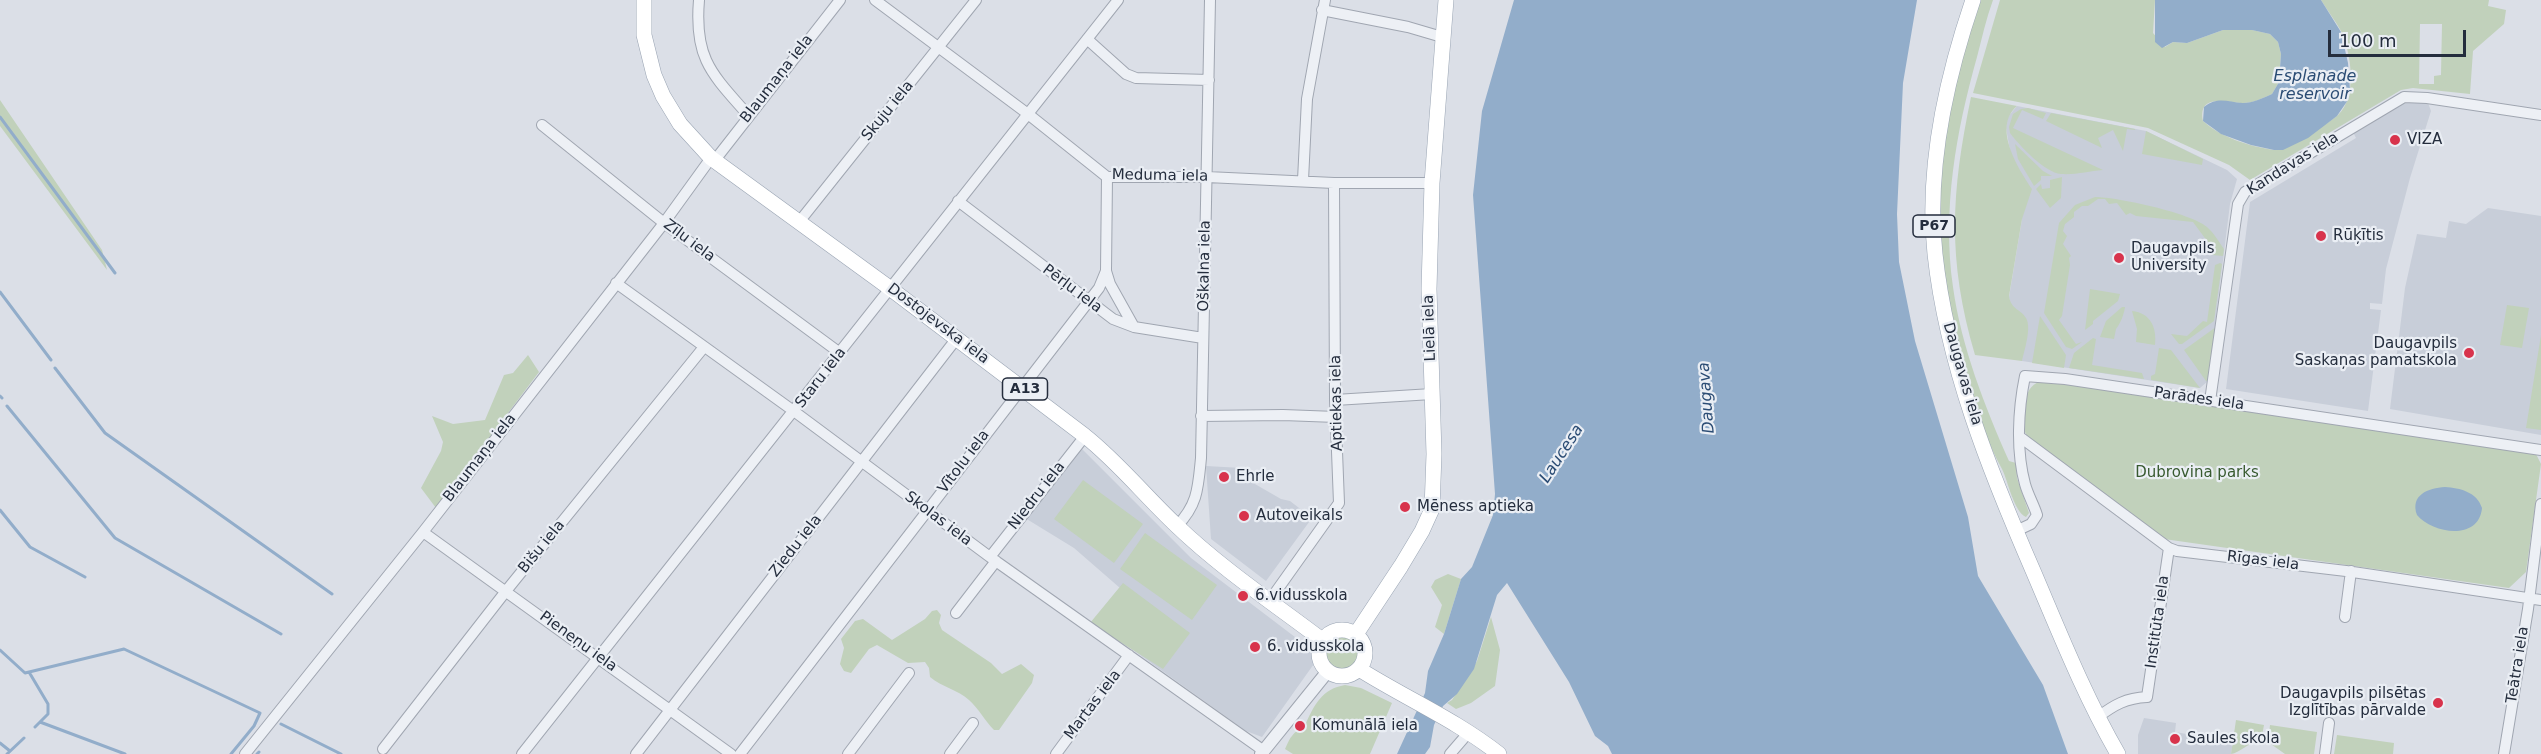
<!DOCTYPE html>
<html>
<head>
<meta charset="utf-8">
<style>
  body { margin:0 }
  #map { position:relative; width:2541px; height:754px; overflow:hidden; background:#dbdfe7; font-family:"DejaVu Sans",sans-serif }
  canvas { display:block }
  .scale { position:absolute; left:2328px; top:30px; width:138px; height:27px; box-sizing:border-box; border:3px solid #242d3d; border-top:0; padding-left:8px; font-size:18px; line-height:21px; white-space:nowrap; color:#242d3d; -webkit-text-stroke:4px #eaeef4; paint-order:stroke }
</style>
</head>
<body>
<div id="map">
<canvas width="2541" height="754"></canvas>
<div class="scale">100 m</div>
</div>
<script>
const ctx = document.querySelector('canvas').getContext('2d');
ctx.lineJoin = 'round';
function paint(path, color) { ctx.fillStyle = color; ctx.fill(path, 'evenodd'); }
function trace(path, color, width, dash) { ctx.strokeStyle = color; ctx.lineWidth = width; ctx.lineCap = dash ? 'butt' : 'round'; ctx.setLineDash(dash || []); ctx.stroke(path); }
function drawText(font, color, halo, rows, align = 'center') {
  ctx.font = font + ' "DejaVu Sans",sans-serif'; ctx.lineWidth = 4.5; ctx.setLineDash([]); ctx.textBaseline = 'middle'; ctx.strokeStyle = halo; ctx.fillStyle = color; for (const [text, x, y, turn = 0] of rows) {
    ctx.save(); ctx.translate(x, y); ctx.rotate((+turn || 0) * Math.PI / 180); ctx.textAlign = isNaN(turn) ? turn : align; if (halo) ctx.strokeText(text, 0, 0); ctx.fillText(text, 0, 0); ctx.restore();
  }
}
paint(new Path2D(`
  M 2407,102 L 2428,103 L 2431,111 L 2410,178 L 2386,269 L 2382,304 L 2370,303 L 2370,309 L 2381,310 L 2368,411 L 2226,389 L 2250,202 L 2356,138 L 2353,132 Z
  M 2017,106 L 2146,131 L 2227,170 L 2237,179 L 2230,204 L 2208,381 L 2200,388 L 2022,361 L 2009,297 L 2022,219 L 2006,128 L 2007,118 Z
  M 2488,208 L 2541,216 L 2541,435 L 2390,409 L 2405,288 L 2417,234 L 2446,238 L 2449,221 L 2466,224 Z
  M 1080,447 L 1191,558 L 1316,653 L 1316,661 L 1262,737 L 1246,731 L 1094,622 L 1120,588 L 1074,548 L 1025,518 Z
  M 1206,466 L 1242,468 L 1241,476 L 1281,499 L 1290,501 L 1312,518 L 1266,581 L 1211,539 Z
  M 2144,718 L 2176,723 L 2175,732 L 2233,742 L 2231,754 L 2138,754 L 2138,735 Z`), '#c8ced9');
paint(new Path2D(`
  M 1979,0 L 1993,0 C 1986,19 1982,38 1977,57 C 1956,132 1942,209 1953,287 C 1961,346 1985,407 2009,461 L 2016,463 L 2017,478 L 2029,513 L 2026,517 C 2014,512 2008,481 2002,469 C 1987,442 1980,418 1970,389 C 1961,361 1955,333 1949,305 C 1946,292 1942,278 1941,265 C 1933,175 1951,84 1979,0 Z
  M 2000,0 L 2155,0 L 2153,33 L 2165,47 L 2173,42 L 2187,43 L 2223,30 L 2252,30 L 2270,34 L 2278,42 L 2281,54 L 2279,82 L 2272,94 C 2264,98 2253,103 2243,103 C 2230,103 2197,92 2203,121 C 2222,138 2249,146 2274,150 C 2291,141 2325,127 2338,115 C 2358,97 2351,52 2341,31 C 2335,20 2327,10 2321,0 L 2489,0 L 2488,6 L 2506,10 L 2504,24 L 2473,51 L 2470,94 L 2413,88 L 2401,90 L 2250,180 L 2229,165 L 2148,128 L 1973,93 ZM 2420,24 L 2442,24 L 2441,75 L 2434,76 L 2434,84 L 2419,84 Z
  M 1971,97 L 2017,106 C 1992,127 2018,168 2032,189 L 2022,219 L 2009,296 C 2011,310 2021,309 2026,318 C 2032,328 2024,351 2022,361 L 1975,355 C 1947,259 1951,193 1971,97 Z
  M 0,100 L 102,250 L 107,270 L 0,126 Z
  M 2028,108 L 2046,113 L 2043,119 L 2022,110 L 2013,128 L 2103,170 C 2089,171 2076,175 2061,174 C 2045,173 2019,145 2010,133 L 2009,127 L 2013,114 L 2021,109 Z
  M 2051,113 L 2135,129 L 2135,130 L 2127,129 L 2123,151 L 2113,130 L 2098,138 L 2102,148 L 2046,121 Z
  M 2146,131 L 2203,159 L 2202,165 L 2142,154 Z
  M 2015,144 L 2043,171 L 2052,176 L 2041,176 L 2041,180 L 2034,186 L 2018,159 Z
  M 2062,177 L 2061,198 L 2050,208 L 2036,189 L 2041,184 L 2042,189 L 2050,188 L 2050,180 Z
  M 2095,197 C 2117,197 2191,213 2207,227 C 2214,233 2219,242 2224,249 L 2223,256 L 2212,255 L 2207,248 L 2210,245 L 2193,222 L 2136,216 L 2130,213 L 2126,215 L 2117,203 L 2109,204 L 2105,199 L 2098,199 L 2088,206 L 2082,206 L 2074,212 L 2074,217 L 2065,224 L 2063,231 L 2067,236 L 2063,244 L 2071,256 L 2069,258 L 2070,265 L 2062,316 L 2059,320 L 2076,344 L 2082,342 L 2072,349 L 2066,347 L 2044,313 L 2059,223 L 2075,205 Z
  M 2220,263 L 2222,264 L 2214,321 L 2182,344 L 2179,344 L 2171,334 L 2187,336 L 2203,321 L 2207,322 L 2215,265 Z
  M 2090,289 L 2120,294 L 2118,301 L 2093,321 L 2093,324 L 2085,330 Z
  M 2507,305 L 2529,308 L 2522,348 L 2500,345 Z
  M 2122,307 L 2125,307 C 2124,315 2120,324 2116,329 L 2114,339 L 2100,337 L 2106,321 Z
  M 2132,311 C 2151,313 2157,328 2155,345 L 2136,342 L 2137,329 Z
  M 2040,316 L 2066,355 L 2064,368 L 2032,363 Z
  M 2216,327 L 2208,381 L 2206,381 L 2184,350 Z
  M 2541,335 L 2541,430 L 2526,428 Z
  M 2093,338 L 2096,339 L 2092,365 L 2142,373 L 2144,379 L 2069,368 L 2074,353 Z
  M 2159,348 L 2171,350 L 2200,388 L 2151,380 L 2151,376 L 2155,374 Z
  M 528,355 L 539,372 L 436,508 L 421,488 L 441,451 L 443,442 L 432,416 L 453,424 L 485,420 L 504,375 L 513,373 Z
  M 2045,380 L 2536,454 L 2541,464 L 2526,572 L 2509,588 L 2164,539 L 2027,436 L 2024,430 C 2025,411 2020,385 2045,380 Z
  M 1083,480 L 1143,524 L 1114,563 L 1054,519 Z
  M 1145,533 L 1217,585 L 1192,620 L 1120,569 Z
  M 1448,574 L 1461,579 L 1444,634 L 1435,627 L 1442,605 L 1431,587 L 1435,580 Z
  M 1123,583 L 1190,633 L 1163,669 L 1090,623 Z
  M 937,610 L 941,615 L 939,623 L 942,630 L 991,663 L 1002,674 L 1021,664 L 1034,675 L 1032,683 L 999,730 L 994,730 C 985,721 979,709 969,700 C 958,690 942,687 930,677 L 929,668 L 925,662 L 908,663 L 877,645 L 869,649 L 851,673 L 844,671 L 840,664 L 844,648 L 841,639 L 855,621 L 863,619 L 892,640 L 925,619 L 932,611 Z
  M 1491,617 L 1500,650 L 1495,686 L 1471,703 L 1456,709 L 1447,703 L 1452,700 L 1477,661 Z
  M1326 653a16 16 0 1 1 32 0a16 16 0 1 1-32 0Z
  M 1345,685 L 1361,688 L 1392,703 L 1370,754 L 1293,754 L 1285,749 C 1287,745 1289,739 1292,736 C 1295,731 1303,728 1306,723 C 1315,704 1322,689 1345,685 Z
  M 2236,720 L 2264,725 L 2261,741 C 2246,743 2240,753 2231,754 Z
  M 2270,725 L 2317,732 L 2314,754 L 2285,754 L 2268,742 Z
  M 2337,735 L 2394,743 L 2393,754 L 2334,754 Z`), '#c1d1bb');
paint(new Path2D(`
  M 1514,0 L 1917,0 L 1903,83 L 1897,214 L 1899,262 L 1915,341 L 1968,517 L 1978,576 L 2043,685 L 2068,754 L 1612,754 L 1608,746 L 1595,736 L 1569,682 L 1507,583 L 1497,595 L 1474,669 L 1457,694 L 1443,706 L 1434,725 L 1430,747 L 1425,754 L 1397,754 L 1425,693 L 1428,671 L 1444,634 L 1461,579 L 1472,567 L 1493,515 L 1495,494 L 1473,195 L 1482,111 Z
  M 2155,0 L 2321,0 L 2341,32 L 2348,63 L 2350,90 L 2348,100 L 2337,116 L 2308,138 L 2283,150 L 2274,150 L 2251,145 L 2221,134 L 2203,121 L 2204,107 C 2218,96 2227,102 2243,103 C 2252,103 2264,98 2272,94 L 2279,82 L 2281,54 L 2278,42 L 2270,34 L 2252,30 L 2223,30 L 2187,43 L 2173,42 L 2162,48 L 2155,42 Z
  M 2445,487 C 2460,488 2477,492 2482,508 C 2479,541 2433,534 2417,515 C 2410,495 2428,488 2445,487 Z`), '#92adca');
trace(new Path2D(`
  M 0,117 L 115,273
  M 0,292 L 51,360
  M 55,368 L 105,433 L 332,594
  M 0,396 L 2,398
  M 7,406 L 115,538 L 281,634
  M 0,510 L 30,547 L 85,577
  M 0,650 L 25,673 L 124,649 L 260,713 L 254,726 L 231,754
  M 29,672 L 48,704 L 48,714 L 35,727
  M 40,722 L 125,754
  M 281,724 L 341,754
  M 0,743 L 10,751
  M 7,754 L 24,738
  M 257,754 L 259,752`), '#92adca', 3);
const minor = new Path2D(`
  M 699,0 C 694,59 712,74 748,115
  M 875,0 L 1028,114 L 1107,177 L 1207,177 L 1334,183 L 1432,183
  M 1322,10 L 1408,27 L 1442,37
  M 1087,39 L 1126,74 L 1136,78 L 1209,80
  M 542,125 L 664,223 L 840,353
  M 715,160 L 840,0
  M 1303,180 L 1307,99 L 1325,0
  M 958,201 L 1113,319 L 1134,327 L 1203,338
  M 799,222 L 976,0
  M 1106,271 L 1110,284 L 1134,327
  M 616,283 L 795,412 L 990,557 L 1264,751
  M 1335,400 L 1432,394
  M 2210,401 L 2238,204 L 2245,192 L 2404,97 L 2427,98 L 2541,115
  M 1201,416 L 1283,415 L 1336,417
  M 2020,437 L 2169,548 L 2177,551 L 2346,571 L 2541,600
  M 1177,526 C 1198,504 1198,488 1201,458 L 1210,0
  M 2016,531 L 2031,524 L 2037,515 C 2034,505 2028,495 2025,484 C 2016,451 2018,410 2025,376 L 2065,379 L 2541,450
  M 423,532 L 731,754
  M 990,557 L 1085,436
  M 1270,600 L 1339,503 L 1335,400 L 1334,183
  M 956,613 L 996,561
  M 2345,617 L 2351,571
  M 2098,717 C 2114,705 2126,698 2147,697 L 2169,548
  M 383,749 L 506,591 L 704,347
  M 245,754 L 423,532 L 664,223 L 711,158
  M 522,754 L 1118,0
  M 636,754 L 957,338
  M 740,754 L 1099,288 L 1106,271 L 1107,177
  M 848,754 L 909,673
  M 950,754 L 973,723
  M 1056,754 L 1129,655
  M 1450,754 L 1469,732
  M 2325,754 L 2329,723
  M 2504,754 L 2528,609 L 2541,504`);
const tertiary = new Path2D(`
  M 1261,754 L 1328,671`);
const primary = new Path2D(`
  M 644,0 L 644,35 L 654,75 L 663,96 L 680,124 L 711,158 L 891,289 L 1085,436 C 1119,463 1145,496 1177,526 C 1221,568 1273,603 1322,640
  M 1973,0 C 1946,79 1926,170 1935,254 C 1947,365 1990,472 2034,573 C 2060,634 2085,697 2118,754
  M1319 653a23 23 0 1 1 46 0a23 23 0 1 1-46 0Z
  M 1356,634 L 1401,566 L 1422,531 L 1432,509 L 1434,454 L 1429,289 L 1432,183 L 1446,0
  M 1359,669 C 1405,698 1456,720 1499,754`);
trace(minor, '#a0a6b1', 12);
trace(tertiary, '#a0a6b1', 14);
trace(primary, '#99a4b3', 16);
trace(minor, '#edf0f5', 10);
trace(tertiary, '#edf0f5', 12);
trace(primary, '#fff', 15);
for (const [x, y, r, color] of [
  [2395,140,6,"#d8334c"],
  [2321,236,6,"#d8334c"],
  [2119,258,6,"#d8334c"],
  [2469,353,6,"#d8334c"],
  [1224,477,6,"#d8334c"],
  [1405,507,6,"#d8334c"],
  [1244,516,6,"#d8334c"],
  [1243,596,6,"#d8334c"],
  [1255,647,6,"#d8334c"],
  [2438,703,6,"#d8334c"],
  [1300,726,6,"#d8334c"],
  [2175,739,6,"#d8334c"]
]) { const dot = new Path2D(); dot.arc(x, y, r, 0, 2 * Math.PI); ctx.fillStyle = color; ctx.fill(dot); trace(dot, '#eaeef4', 2); }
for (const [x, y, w] of [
  [1934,226,42],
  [1025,389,45]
]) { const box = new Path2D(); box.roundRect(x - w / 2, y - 11, w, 22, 4.5); ctx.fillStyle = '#eaeef4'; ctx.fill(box); trace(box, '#242d3d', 1.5); }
drawText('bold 14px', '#242d3d', null, [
  ["P67",1934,226],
  ["A13",1025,389]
]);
drawText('15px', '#242d3d', '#eaeef4', [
  ["Blaumaņa iela",777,79,-52],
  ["Skuju iela",888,111,-51],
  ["Kandavas iela",2293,164,-32],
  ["Meduma iela",1160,176,1],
  ["Zīļu iela",689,241,37],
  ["Oškalna iela",1205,266,-89],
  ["Pērļu iela",1072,289,37],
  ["Dostojevska iela",938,324,37],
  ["Lielā iela",1430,328,-92],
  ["Daugavas iela",1962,374,74],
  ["Staru iela",821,378,-52],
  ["Parādes iela",2199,399,8],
  ["Aptiekas iela",1337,403,-91],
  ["Blaumaņa iela",480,458,-52],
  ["Vītolu iela",964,462,-53],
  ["Niedru iela",1037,496,-52],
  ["Skolas iela",938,519,37],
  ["Ziedu iela",796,546,-52],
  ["Bišu iela",542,547,-51],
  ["Rīgas iela",2263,561,7],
  ["Institūta iela",2158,622,-82],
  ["Pieneņu iela",578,642,36],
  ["Teātra iela",2518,665,-81],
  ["Martas iela",1093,705,-53]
]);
drawText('15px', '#242d3d', '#eaeef4', [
  ["VIZA",2407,140],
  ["Rūķītis",2333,236],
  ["Daugavpils",2131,249],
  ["University",2131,266],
  ["Daugavpils",2457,344,"right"],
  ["Saskaņas pamatskola",2457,361,"right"],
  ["Ehrle",1236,477],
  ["Mēness aptieka",1417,507],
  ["Autoveikals",1256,516],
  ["6.vidusskola",1255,596],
  ["6. vidusskola",1267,647],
  ["Daugavpils pilsētas",2426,694,"right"],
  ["Izglītības pārvalde",2426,711,"right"],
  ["Komunālā iela",1312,726],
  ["Saules skola",2187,739]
], 'left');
drawText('15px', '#385a30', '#eaeef4', [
  ["Dubrovina parks",2197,473]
]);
drawText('italic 16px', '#2b4c74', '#eaeef4', [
  ["Esplanade",2315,77],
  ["reservoir",2315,95],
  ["Daugava",1707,398,-94],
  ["Laucesa",1562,454,-57]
]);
</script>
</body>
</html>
